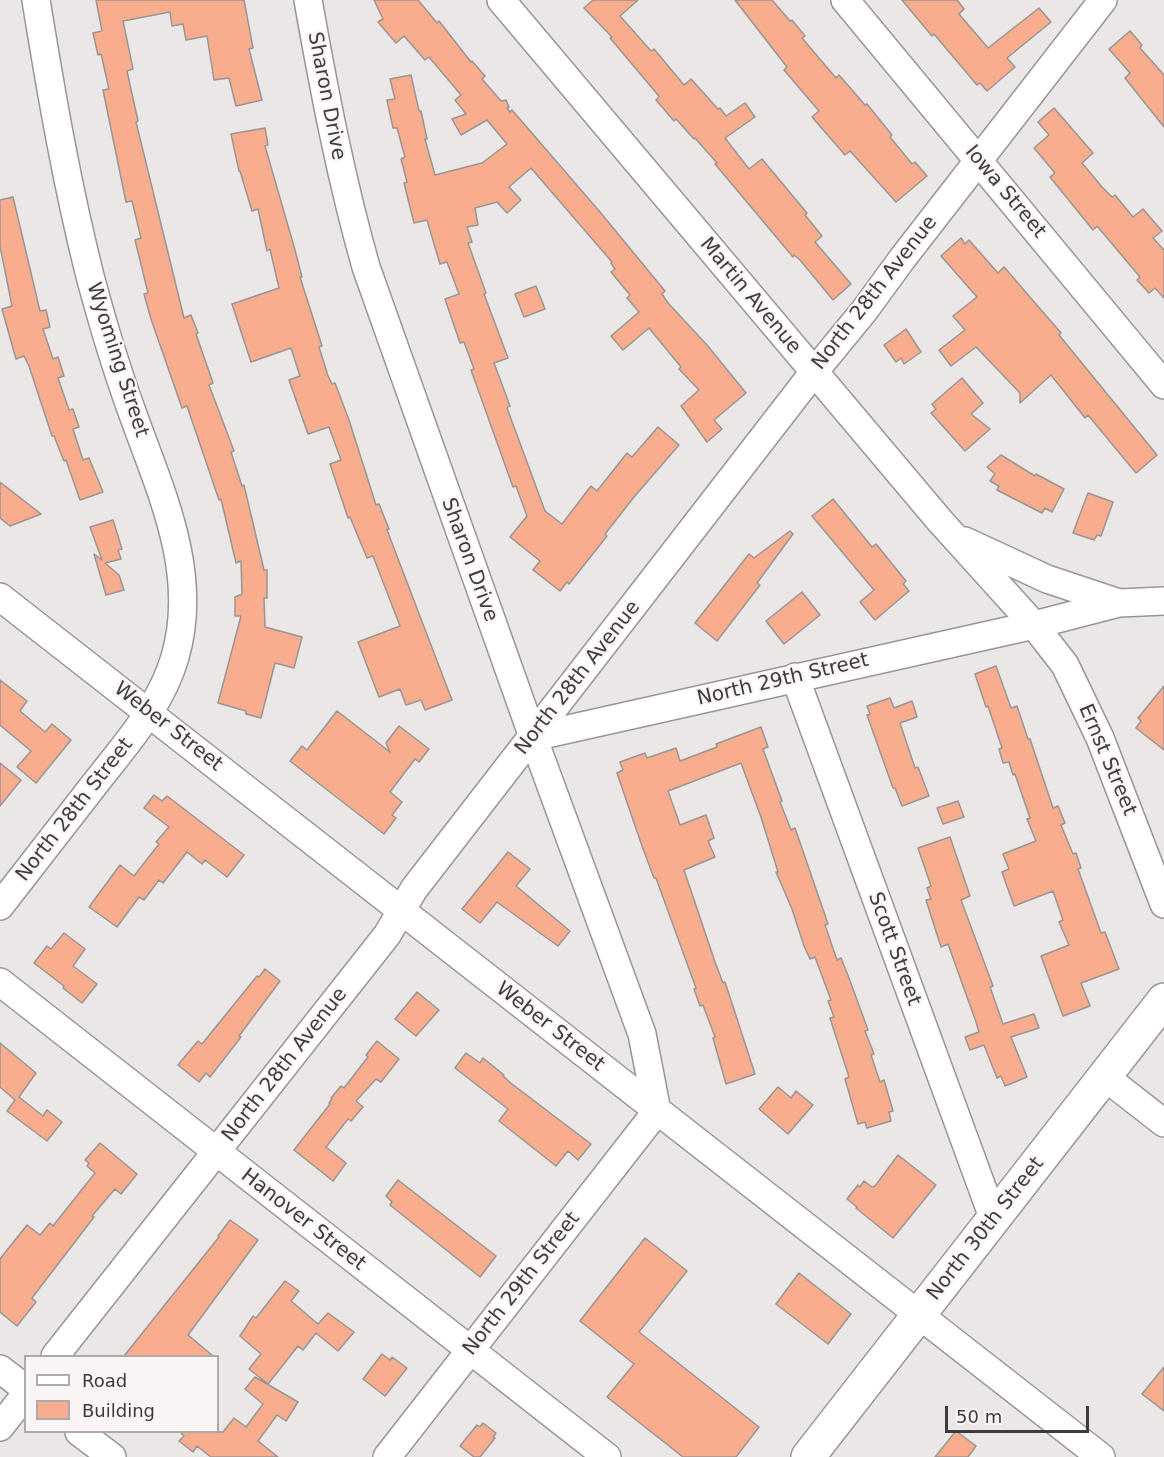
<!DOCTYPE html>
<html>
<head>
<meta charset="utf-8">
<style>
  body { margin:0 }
  #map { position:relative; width:1164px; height:1457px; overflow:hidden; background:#ece7e7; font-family:"DejaVu Sans",sans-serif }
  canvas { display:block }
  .legend { position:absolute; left:24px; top:1355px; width:195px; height:78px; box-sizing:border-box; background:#faf4f4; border:2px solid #aeaaaa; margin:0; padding:8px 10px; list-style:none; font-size:18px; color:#3d3b3b }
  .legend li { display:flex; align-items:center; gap:12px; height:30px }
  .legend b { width:30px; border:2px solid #aeaaaa }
  .scale { position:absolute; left:945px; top:1406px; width:144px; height:27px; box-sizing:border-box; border:3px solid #3d3b3b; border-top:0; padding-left:8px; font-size:18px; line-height:21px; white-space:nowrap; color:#3d3b3b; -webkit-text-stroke:4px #faf4f4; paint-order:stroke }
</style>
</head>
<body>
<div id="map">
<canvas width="1164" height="1457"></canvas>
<ul class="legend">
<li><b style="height:8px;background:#fff"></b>Road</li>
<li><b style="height:16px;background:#f8ae8e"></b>Building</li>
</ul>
<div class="scale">50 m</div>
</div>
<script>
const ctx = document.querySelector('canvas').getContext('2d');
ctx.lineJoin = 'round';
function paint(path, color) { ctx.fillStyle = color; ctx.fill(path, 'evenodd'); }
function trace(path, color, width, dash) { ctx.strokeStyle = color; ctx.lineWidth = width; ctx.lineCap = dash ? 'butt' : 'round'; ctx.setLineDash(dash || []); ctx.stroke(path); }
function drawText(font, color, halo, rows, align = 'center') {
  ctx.font = font + ' "DejaVu Sans",sans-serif'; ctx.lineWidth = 4.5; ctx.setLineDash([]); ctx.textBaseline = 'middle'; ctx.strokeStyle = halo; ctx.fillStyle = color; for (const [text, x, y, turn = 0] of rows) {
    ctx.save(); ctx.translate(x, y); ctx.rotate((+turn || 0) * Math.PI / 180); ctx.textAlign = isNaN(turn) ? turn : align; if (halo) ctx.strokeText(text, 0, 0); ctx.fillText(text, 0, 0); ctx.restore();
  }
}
const building = new Path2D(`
  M 96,0 L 244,0 L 253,48 L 249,49 L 262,100 L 236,106 L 229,78 L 214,80 L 207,36 L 186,40 L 183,24 L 172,26 L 170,12 L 123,21 L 133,69 L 127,71 L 138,121 L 136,122 L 184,318 L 191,315 L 198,333 L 196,334 L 213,383 L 209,385 L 234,451 L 231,452 L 242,486 L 244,485 L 264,570 L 267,570 L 267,598 L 264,598 L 265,627 L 302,637 L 294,668 L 275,663 L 261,718 L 246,714 L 246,711 L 218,703 L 241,616 L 235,616 L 235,597 L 242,594 L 241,561 L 236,563 L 221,499 L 219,500 L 187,406 L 182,408 L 151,319 L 144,294 L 148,293 L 135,240 L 141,238 L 132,201 L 126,202 L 103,90 L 109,89 L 101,54 L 98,55 L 93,33 L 102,31 Z
  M 374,0 L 418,0 L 437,23 L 439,21 L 471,62 L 472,61 L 485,76 L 482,79 L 501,101 L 506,100 L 509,107 L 507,108 L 510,112 L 512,110 L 600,212 L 665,291 L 662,294 L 668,303 L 707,345 L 746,393 L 714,420 L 722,429 L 707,442 L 681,406 L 699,390 L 679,369 L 681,367 L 649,328 L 623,350 L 611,336 L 639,312 L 627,298 L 630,295 L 611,272 L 615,269 L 611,263 L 612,262 L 531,168 L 509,187 L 521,200 L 507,213 L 497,202 L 475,208 L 478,225 L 467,227 L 472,242 L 468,243 L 486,293 L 484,294 L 508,358 L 494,363 L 510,406 L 507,408 L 545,511 L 562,524 L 591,486 L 597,491 L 627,453 L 632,457 L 658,427 L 679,445 L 634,497 L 605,534 L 607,536 L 569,584 L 567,582 L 560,591 L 533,570 L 540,561 L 510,537 L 527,516 L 516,486 L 513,487 L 471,370 L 474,369 L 464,342 L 460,343 L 445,299 L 459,294 L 447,262 L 440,264 L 427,220 L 414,223 L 404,183 L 407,182 L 401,159 L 405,157 L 397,128 L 393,128 L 387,100 L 395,99 L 390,79 L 411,75 L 419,111 L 421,111 L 427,139 L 425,139 L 435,175 L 482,163 L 507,144 L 487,120 L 461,135 L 452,119 L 466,114 L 455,100 L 461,95 L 429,57 L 425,60 L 404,36 L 396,43 L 378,22 L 383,19 Z
  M 593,0 L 638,0 L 620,16 L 651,51 L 654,49 L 684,85 L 691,79 L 718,109 L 720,108 L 726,116 L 745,103 L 755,117 L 725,138 L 749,169 L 762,159 L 807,213 L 805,215 L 822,236 L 815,242 L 851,284 L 833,300 L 800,260 L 794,255 L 793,257 L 715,164 L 717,163 L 695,138 L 694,139 L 676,119 L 674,121 L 656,100 L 659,97 L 658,95 L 610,38 L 612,37 L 584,8 Z
  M 735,0 L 772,0 L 790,21 L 792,20 L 805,36 L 802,38 L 836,78 L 839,75 L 865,105 L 867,104 L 892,135 L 890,137 L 912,164 L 915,162 L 927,176 L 896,202 L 850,151 L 845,155 L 812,117 L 819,111 L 784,70 L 787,67 Z
  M 902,0 L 957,0 L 964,9 L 959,14 L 988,48 L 1039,8 L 1051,22 L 1007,58 L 1015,67 L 987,91 L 980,83 L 977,85 L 934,34 L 932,36 Z
  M 1130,31 L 1142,45 L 1140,48 L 1164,75 L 1164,127 L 1125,78 L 1130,73 L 1109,49 Z
  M 1054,108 L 1093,153 L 1082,163 L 1102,187 L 1112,197 L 1115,195 L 1133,217 L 1143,209 L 1162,231 L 1153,238 L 1164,250 L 1164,298 L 1155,288 L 1149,293 L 1137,280 L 1140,277 L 1097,226 L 1093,230 L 1050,177 L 1055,173 L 1034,148 L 1049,135 L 1038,122 Z
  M 265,128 L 268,145 L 265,146 L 295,250 L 302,277 L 300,277 L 322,346 L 319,347 L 328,376 L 332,384 L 335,383 L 349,420 L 376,505 L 379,504 L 389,529 L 387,530 L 452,700 L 425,710 L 421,700 L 406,705 L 400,689 L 379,697 L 358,642 L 400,626 L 373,556 L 367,558 L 350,517 L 348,518 L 330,464 L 341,460 L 329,427 L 308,434 L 289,380 L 300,376 L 291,348 L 251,362 L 232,304 L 279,288 L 270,249 L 267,251 L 258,209 L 252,211 L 240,171 L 239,171 L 231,134 Z
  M 13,197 L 40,311 L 46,310 L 50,327 L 43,329 L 53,359 L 58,357 L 64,376 L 58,378 L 69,410 L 73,409 L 79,427 L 73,429 L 83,460 L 89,458 L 103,492 L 80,500 L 66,460 L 64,461 L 54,436 L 52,436 L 29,366 L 24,356 L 16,359 L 2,309 L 12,306 L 0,246 L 0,200 Z
  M 961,238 L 965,244 L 969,240 L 998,273 L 1004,267 L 1061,333 L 1059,335 L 1157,455 L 1136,473 L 1088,415 L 1085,418 L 1051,375 L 1020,403 L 1020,393 L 976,347 L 951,366 L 939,350 L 965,330 L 953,316 L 977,297 L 941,256 Z
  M 536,286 L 545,309 L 524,317 L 515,294 Z
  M 906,329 L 921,352 L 904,364 L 901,358 L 896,362 L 884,345 Z
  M 962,378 L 983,403 L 971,414 L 990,429 L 965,451 L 931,413 L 936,409 L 932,404 Z
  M 1001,455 L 1035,476 L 1036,474 L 1064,489 L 1052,512 L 1045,508 L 1042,513 L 997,490 L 999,486 L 990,481 L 995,474 L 987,467 Z
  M 0,482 L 41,514 L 10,526 L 0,518 Z
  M 1088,493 L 1113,502 L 1101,536 L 1097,535 L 1094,540 L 1073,533 Z
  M 833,499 L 872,547 L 876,544 L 906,581 L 903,584 L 909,591 L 875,620 L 860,602 L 874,590 L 812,516 Z
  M 113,520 L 122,549 L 118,550 L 121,559 L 105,563 L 119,575 L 124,590 L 106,595 L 94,554 L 102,560 L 90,527 Z
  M 790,531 L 793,534 L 757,583 L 760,585 L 717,641 L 695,623 L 749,554 L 754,558 Z
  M 802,592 L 820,615 L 784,644 L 766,621 Z
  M 996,666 L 1011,708 L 1017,706 L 1028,739 L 1030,739 L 1053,808 L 1058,806 L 1065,823 L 1061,825 L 1073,854 L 1076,853 L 1081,868 L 1078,869 L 1101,933 L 1105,932 L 1119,969 L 1081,983 L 1090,1006 L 1063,1016 L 1041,956 L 1069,945 L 1059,922 L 1063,920 L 1053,891 L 1014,906 L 1002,872 L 1009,869 L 1003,854 L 1036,841 L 1027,819 L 1030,818 L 1015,774 L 1013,775 L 1009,762 L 1003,763 L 999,749 L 1002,748 L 988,706 L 986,707 L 975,674 Z
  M 0,680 L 27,701 L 20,711 L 45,732 L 52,724 L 71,740 L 36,783 L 17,767 L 31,751 L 0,725 Z
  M 1164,686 L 1164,750 L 1136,728 L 1141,721 L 1138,718 Z
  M 890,698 L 894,708 L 912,701 L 917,717 L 900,723 L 915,768 L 918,767 L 929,796 L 902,806 L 895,788 L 893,788 L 867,715 L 870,714 L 867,706 Z
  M 337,711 L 390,752 L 386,743 L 399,726 L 429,749 L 419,762 L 415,759 L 390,792 L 402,802 L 392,815 L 396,818 L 384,834 L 290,761 L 302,746 L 307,750 Z
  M 761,727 L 768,747 L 763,749 L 782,801 L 780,802 L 791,830 L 795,828 L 828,924 L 825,925 L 837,960 L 841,958 L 849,978 L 868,1030 L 865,1031 L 874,1054 L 871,1055 L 880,1082 L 884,1080 L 893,1111 L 889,1112 L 891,1121 L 867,1128 L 865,1122 L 858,1124 L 845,1079 L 849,1077 L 830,1018 L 834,1017 L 828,1001 L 831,1000 L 815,957 L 810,959 L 804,946 L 792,909 L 776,872 L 778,872 L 761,817 L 741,763 L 668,791 L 680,825 L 706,815 L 714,838 L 708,841 L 715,857 L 684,870 L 715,962 L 723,983 L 725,982 L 755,1074 L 726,1084 L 713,1038 L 715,1037 L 703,1005 L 700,1006 L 694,989 L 696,988 L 656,878 L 654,878 L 642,846 L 617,773 L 623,770 L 620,762 L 645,753 L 647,758 L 676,748 L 680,761 L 717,747 L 716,744 Z
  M 0,763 L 21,780 L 0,806 Z
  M 154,795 L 162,801 L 167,796 L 244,855 L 227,877 L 205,860 L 202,864 L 187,852 L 163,883 L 159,880 L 144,900 L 139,897 L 117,927 L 89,907 L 120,865 L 134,876 L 159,844 L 156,842 L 169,827 L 144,808 Z
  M 958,801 L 964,817 L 943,824 L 937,808 Z
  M 950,837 L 970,896 L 961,900 L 993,986 L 990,987 L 1003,1024 L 1034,1014 L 1039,1028 L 1011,1037 L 1027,1077 L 1005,1086 L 1001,1076 L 997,1078 L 984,1045 L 970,1050 L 965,1037 L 979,1032 L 976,1022 L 948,944 L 941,947 L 926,900 L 931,899 L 927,888 L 931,886 L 918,848 Z
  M 508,852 L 530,869 L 516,886 L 570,931 L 558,946 L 497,902 L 480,923 L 462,909 Z
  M 64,933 L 85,949 L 73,966 L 97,984 L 82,1003 L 63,988 L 64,986 L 34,963 L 47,946 L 51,949 Z
  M 265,969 L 280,981 L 239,1036 L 241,1037 L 210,1077 L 206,1073 L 199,1082 L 178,1065 L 198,1041 L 202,1044 L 257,976 L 259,977 Z
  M 417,992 L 439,1010 L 416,1036 L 395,1019 Z
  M 377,1041 L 399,1059 L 381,1082 L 376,1079 L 356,1101 L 363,1107 L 351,1121 L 348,1119 L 326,1147 L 346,1163 L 333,1181 L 294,1150 L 330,1104 L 329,1103 L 332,1099 L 331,1098 L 341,1086 L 344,1088 L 368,1057 L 366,1055 Z
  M 0,1043 L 36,1073 L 19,1097 L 43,1116 L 47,1110 L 62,1122 L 47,1141 L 7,1111 L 15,1100 L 0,1087 Z
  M 466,1053 L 480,1063 L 483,1058 L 504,1075 L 503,1076 L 512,1084 L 591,1144 L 578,1160 L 568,1151 L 556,1166 L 499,1121 L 508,1109 L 455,1068 Z
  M 778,1087 L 791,1098 L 796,1091 L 813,1105 L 788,1134 L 759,1109 Z
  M 100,1143 L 137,1174 L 121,1194 L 115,1189 L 92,1216 L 94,1217 L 32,1298 L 36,1302 L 17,1326 L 0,1312 L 0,1259 L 27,1225 L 40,1235 L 50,1223 L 53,1226 L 95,1173 L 87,1166 L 89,1163 L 85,1160 Z
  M 898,1155 L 936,1185 L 893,1238 L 856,1208 L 857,1207 L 847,1199 L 858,1185 L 860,1187 L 864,1181 L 872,1187 L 875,1186 Z
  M 398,1180 L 496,1256 L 480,1277 L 390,1205 L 392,1202 L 386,1196 Z
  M 230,1220 L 258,1240 L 188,1335 L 213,1356 L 124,1356 L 219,1237 L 218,1236 Z
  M 645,1238 L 687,1271 L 639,1332 L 759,1427 L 736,1457 L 683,1457 L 607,1397 L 634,1364 L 580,1321 Z
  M 799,1273 L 851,1314 L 828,1344 L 776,1304 Z
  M 285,1281 L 299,1291 L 291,1301 L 318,1324 L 328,1313 L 354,1332 L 338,1351 L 316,1333 L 303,1350 L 298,1346 L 268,1384 L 249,1369 L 261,1354 L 240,1336 L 253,1316 L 256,1318 Z
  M 382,1354 L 390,1360 L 392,1357 L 407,1368 L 385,1396 L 363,1379 Z
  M 1164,1367 L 1164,1411 L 1142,1394 Z
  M 255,1377 L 298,1402 L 286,1421 L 277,1415 L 258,1441 L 278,1457 L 211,1457 L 197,1446 L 193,1452 L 179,1441 L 184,1436 L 179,1431 L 223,1432 L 234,1418 L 246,1427 L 263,1404 L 245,1389 Z
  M 483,1423 L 496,1433 L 493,1437 L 495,1438 L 480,1457 L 474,1457 L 460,1446 L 477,1425 L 480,1427 Z
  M 956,1431 L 976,1446 L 968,1457 L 935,1457 Z`);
paint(building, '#f8ae8e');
trace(building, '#9a9593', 1.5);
const minor = new Path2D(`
  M 308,0 C 324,90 341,179 366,267 L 533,737 L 642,1034 L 657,1111 L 387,1457
  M 501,0 L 940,521 L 1034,625 L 1119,603 L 1164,601
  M 845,0 L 1164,385
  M 965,541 L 1047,579 L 1119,603
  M 0,597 L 1101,1457
  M 795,677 L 994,1220
  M 533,737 L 1034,625 L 1065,665 L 1100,738 L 1164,904
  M 0,906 C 31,866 63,825 94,785 C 125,745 161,706 175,657 C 200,571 159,488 131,409 C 115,365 102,321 90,276 C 67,185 51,92 36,0
  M 0,982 L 607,1457
  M 1105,1077 L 1164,1123
  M 55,1356 L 387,935 L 414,889 L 814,372 L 864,311 L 902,259 L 1103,0
  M 0,1369 L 26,1389
  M 0,1427 L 26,1394
  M 79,1432 L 112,1457`);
const highway = new Path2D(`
  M 808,1457 L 1164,1000`);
trace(minor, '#9a9595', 30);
trace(highway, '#9a9595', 36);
trace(minor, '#fff', 27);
trace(highway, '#fff', 33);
drawText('20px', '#3d3b3b', '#faf4f4', [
  ["Sharon Drive",326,96,79],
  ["Iowa Street",1005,192,50],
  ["North 28th Avenue",875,293,-52],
  ["Martin Avenue",750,296,50],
  ["Wyoming Street",117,360,72],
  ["Sharon Drive",469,560,70],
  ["North 28th Avenue",578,678,-52],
  ["North 29th Street",783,680,-13],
  ["Weber Street",168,727,38],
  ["Ernst Street",1107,760,67],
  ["North 28th Street",75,810,-52],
  ["Scott Street",894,949,70],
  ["Weber Street",550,1027,38],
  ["North 28th Avenue",285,1065,-52],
  ["Hanover Street",303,1220,38],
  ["North 30th Street",986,1229,-52],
  ["North 29th Street",522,1284,-52]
]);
</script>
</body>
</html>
